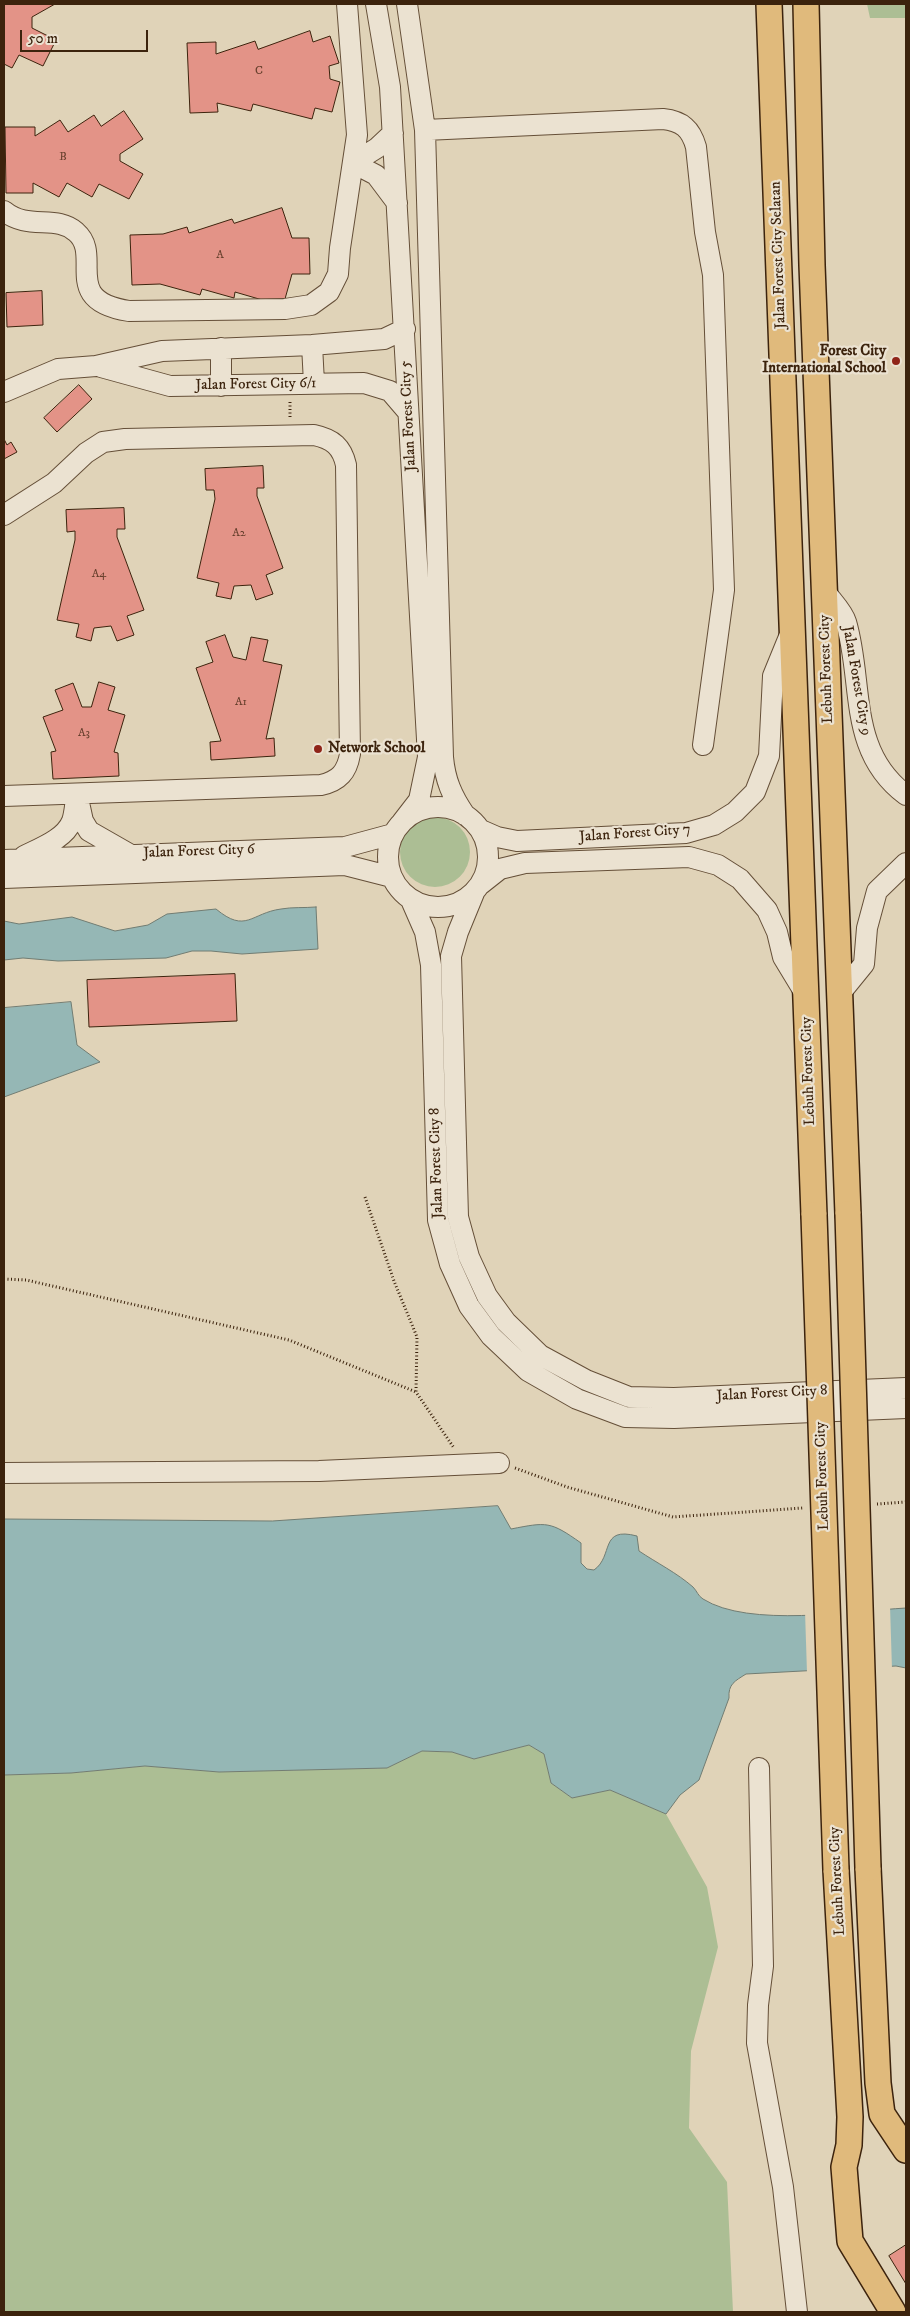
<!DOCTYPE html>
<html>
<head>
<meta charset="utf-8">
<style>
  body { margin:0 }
  #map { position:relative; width:910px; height:2316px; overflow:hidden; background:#e0d3b8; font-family:"IM FELL DW Pica",serif }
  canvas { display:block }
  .frame { position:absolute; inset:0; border:5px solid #3c230d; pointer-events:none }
  .scale { position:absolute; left:20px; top:30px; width:128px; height:22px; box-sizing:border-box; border:2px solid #3c230d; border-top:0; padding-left:6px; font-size:15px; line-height:18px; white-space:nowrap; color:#3c230d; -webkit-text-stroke:4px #ebe2d1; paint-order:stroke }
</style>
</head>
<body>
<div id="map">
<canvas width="910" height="2316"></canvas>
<div class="frame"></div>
<div class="scale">50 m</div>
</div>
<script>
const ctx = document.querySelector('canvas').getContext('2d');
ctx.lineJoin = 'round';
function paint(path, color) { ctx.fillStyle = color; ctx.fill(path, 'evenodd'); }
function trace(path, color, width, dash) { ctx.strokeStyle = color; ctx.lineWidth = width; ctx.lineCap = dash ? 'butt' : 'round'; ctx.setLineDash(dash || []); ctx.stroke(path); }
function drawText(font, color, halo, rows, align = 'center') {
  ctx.font = font + ' "IM FELL DW Pica",serif'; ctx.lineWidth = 4.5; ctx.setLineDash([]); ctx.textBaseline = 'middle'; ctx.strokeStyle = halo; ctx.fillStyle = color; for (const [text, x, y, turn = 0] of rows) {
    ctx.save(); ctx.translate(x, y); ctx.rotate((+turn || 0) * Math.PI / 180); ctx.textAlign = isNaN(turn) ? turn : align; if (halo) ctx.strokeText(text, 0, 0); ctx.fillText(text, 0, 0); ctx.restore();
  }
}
paint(new Path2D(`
  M 867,4 L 906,4 L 906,18 L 870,18 Z
  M400 852a35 35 0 1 1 70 0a35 35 0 1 1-70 0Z
  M 529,1745 L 544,1754 L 551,1783 L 572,1798 L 610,1790 L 666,1814 L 707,1887 L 718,1947 L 691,2051 L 689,2128 L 727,2182 L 733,2312 L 4,2312 L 4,1775 L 71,1773 L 145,1766 L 219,1772 L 387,1768 L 422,1751 L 452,1752 L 474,1759 Z`), '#acbe94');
const water = new Path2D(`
  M 316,907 L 318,949 L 242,954 L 211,951 L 192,951 L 166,958 L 58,961 L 23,958 L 4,960 L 4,921 L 19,924 L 72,917 L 115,931 L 148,925 L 167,914 L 216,909 C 246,934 251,913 281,909 C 292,907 304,908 316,907 Z
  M 71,1002 L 77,1045 L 100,1062 L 4,1097 L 4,1008 Z
  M 498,1506 L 511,1529 C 547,1522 550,1521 581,1543 L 581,1563 L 587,1569 L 594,1570 C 614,1556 599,1526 637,1536 L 639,1551 C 657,1563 677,1573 693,1587 C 697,1591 698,1596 703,1599 C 749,1628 852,1611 906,1608 L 906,1668 L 896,1666 L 746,1674 C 735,1681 728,1684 729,1698 L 699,1780 L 680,1795 L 666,1814 L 610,1790 L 572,1798 L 551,1783 L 544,1754 L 529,1745 L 474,1759 L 452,1752 L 422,1751 L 387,1768 L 219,1772 L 145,1766 L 71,1773 L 4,1775 L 4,1519 L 272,1521 Z`);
paint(water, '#95b7b5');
trace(water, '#717c72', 1);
paint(new Path2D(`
  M 890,1606 L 892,1669 L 807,1673 L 805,1611 Z`), '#e0d3b8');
const building = new Path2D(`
  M 4,4 L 55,4 L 32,17 L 32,28 L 56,40 L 43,66 L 19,55 L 12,68 L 4,64 Z
  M 310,31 L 313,42 L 330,36 L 339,63 L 329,66 L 330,79 L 340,82 L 332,112 L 315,108 L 312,119 L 253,104 L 251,111 L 217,103 L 218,112 L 190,113 L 187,43 L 216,42 L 216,54 L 255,41 L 258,49 Z
  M 124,111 L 143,139 L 120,154 L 120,161 L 143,174 L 129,199 L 99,184 L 92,197 L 67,183 L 59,197 L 33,183 L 33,193 L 6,193 L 5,127 L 35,127 L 35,136 L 60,120 L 68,132 L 94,115 L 101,126 Z
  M 282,208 L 292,238 L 309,238 L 310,274 L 292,274 L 283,306 L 235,292 L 234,298 L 202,289 L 200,295 L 160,284 L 132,285 L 130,235 L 163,234 L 187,227 L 189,233 L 232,219 L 234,223 Z
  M 42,291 L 43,325 L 7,327 L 6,293 Z
  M 79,385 L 92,399 L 57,432 L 44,418 Z
  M 4,439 L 7,445 L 11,442 L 17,452 L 4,459 Z
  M 263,466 L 264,488 L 257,488 L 257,496 L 283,568 L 266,575 L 273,594 L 256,600 L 251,585 L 234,586 L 231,599 L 216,596 L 219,583 L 197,578 L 215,499 L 214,490 L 206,490 L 205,469 Z
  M 124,508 L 125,529 L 117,529 L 117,537 L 144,610 L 127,616 L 134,635 L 117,641 L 111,626 L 94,628 L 91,641 L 76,637 L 79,624 L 57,620 L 75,540 L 75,531 L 67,532 L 66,510 Z
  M 225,635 L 233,657 L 246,660 L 251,637 L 268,640 L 263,661 L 282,665 L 266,739 L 274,738 L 275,756 L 211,760 L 210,742 L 221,741 L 196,668 L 213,662 L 206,642 Z
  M 99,682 L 115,687 L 108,710 L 125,715 L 114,752 L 118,753 L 119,776 L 53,779 L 51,752 L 56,751 L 43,717 L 63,710 L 55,690 L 73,683 L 82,707 L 91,707 Z
  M 235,974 L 237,1021 L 89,1027 L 87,980 Z
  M 906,2245 L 906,2284 L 889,2256 Z`);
paint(building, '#e39387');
trace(building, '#3c230d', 1);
const minor = new Path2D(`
  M 376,4 L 390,87 L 428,757 L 419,800 L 402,822
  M 407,4 L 425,130 L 443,757 C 445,780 452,796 465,815
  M 425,130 L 663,119 C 682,121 691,129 696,147 L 705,232 L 713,275 L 724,590 L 703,745
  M 393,133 L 377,148 L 353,163 L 376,175 L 397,203
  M 4,211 C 28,231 56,214 76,232 C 104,256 59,300 129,311 L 285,309 L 311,305 L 329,292 L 338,274 L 340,248 L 357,135 L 347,4
  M 312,345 L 314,383
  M 221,348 L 221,386
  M 101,367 L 170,386 L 364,383 L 390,391 L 408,412
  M 4,392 L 58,369 L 96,366 L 162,351 L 312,345 L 384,339 L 405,329
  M 4,515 L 54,483 L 86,453 L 103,442 L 125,439 L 314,435 C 333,439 342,447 346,465 L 350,754 C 347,772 339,781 321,785 L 4,796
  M 824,590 C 830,599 843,611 846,622 C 864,683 847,751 906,795
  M 78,798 L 83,821 L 89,831 L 131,855
  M388 857a50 50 0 1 1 100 0a50 50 0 1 1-100 0Z
  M 481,830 L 497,837 L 517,841 L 686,833 L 714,825 L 735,812 L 755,792 L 769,756 L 773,676 L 791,632
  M 24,856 C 40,848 65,839 72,821 C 75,813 75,802 77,794
  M 4,860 L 345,847 L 393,834
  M 4,878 L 345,865 L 392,877
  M 481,884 L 500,869 L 525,863 L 689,857 L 718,865 L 740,879 L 767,910 L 777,932 L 783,957 L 806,995
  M 474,893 L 458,932 L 451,956 L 458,1217 L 469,1257 L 487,1296 L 506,1322 L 540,1355 L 586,1380 L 629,1397 L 674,1398 L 906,1388
  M 411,900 L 425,932 L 431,965 L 438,1220 L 450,1264 L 469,1306 L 491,1336 L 528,1371 L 577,1399 L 625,1417 L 674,1418 L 906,1408
  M 838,996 L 864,964 L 867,928 L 877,891 L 906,863
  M 4,1473 L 319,1471 L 499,1463
  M 759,1768 L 763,1966 L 758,2005 L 757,2043 L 783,2187 L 797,2312`);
const major = new Path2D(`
  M 769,4 L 814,1215
  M 806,4 L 812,265 L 848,1214
  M 868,1868 L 878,2083 L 882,2114 L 906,2150
  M 836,1870 L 850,2117 L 849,2145 L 844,2167 L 850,2241 L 893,2312`);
trace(minor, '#654f38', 22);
trace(major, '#3c230d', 28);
trace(new Path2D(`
  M 290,402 L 290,418
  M 365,1197 L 394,1281 L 417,1337 L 416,1392 L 454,1448
  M 4,1279 L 26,1280 L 289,1340 L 416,1392
  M 515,1468 L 567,1487 L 673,1517 L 803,1508
  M 877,1504 L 906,1502`), '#3c230d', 3, [1, 2.5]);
trace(minor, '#ebe2d1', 20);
trace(major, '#e0ba7c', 25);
const majorBridge = new Path2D(`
  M 848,1214 L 868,1868
  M 814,1215 L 836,1870`);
trace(majorBridge, '#3c230d', 28, []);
trace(majorBridge, '#e0ba7c', 25);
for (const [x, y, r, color] of [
  [896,361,5,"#8f2418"],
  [318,749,5,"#8f2418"]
]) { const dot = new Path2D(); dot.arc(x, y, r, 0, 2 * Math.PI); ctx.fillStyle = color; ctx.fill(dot); trace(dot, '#ebe2d1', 2); }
drawText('12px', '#663f2c', null, [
  ["C",259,72],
  ["B",63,158],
  ["A",220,256],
  ["A2",239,534],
  ["A4",99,575],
  ["A1",241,703],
  ["A3",84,734]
]);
drawText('15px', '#3c230d', '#ebe2d1', [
  ["Jalan Forest City Selatan",779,255,-92],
  ["Jalan Forest City 6/1",256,385,-1],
  ["Jalan Forest City 5",409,416,-93],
  ["Lebuh Forest City",827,669,-92],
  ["Jalan Forest City 9",856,681,80],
  ["Jalan Forest City 7",635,834,-4],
  ["Jalan Forest City 6",199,852,-2],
  ["Lebuh Forest City",809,1071,-92],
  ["Jalan Forest City 8",437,1163,-92],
  ["Jalan Forest City 8",772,1394,-3],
  ["Lebuh Forest City",823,1476,-92],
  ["Lebuh Forest City",838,1881,-93]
]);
drawText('bold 15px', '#3c230d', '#ebe2d1', [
  ["Forest City",886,352],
  ["International School",886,369],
  ["Network School",328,749,"left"]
], 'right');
</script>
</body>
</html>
